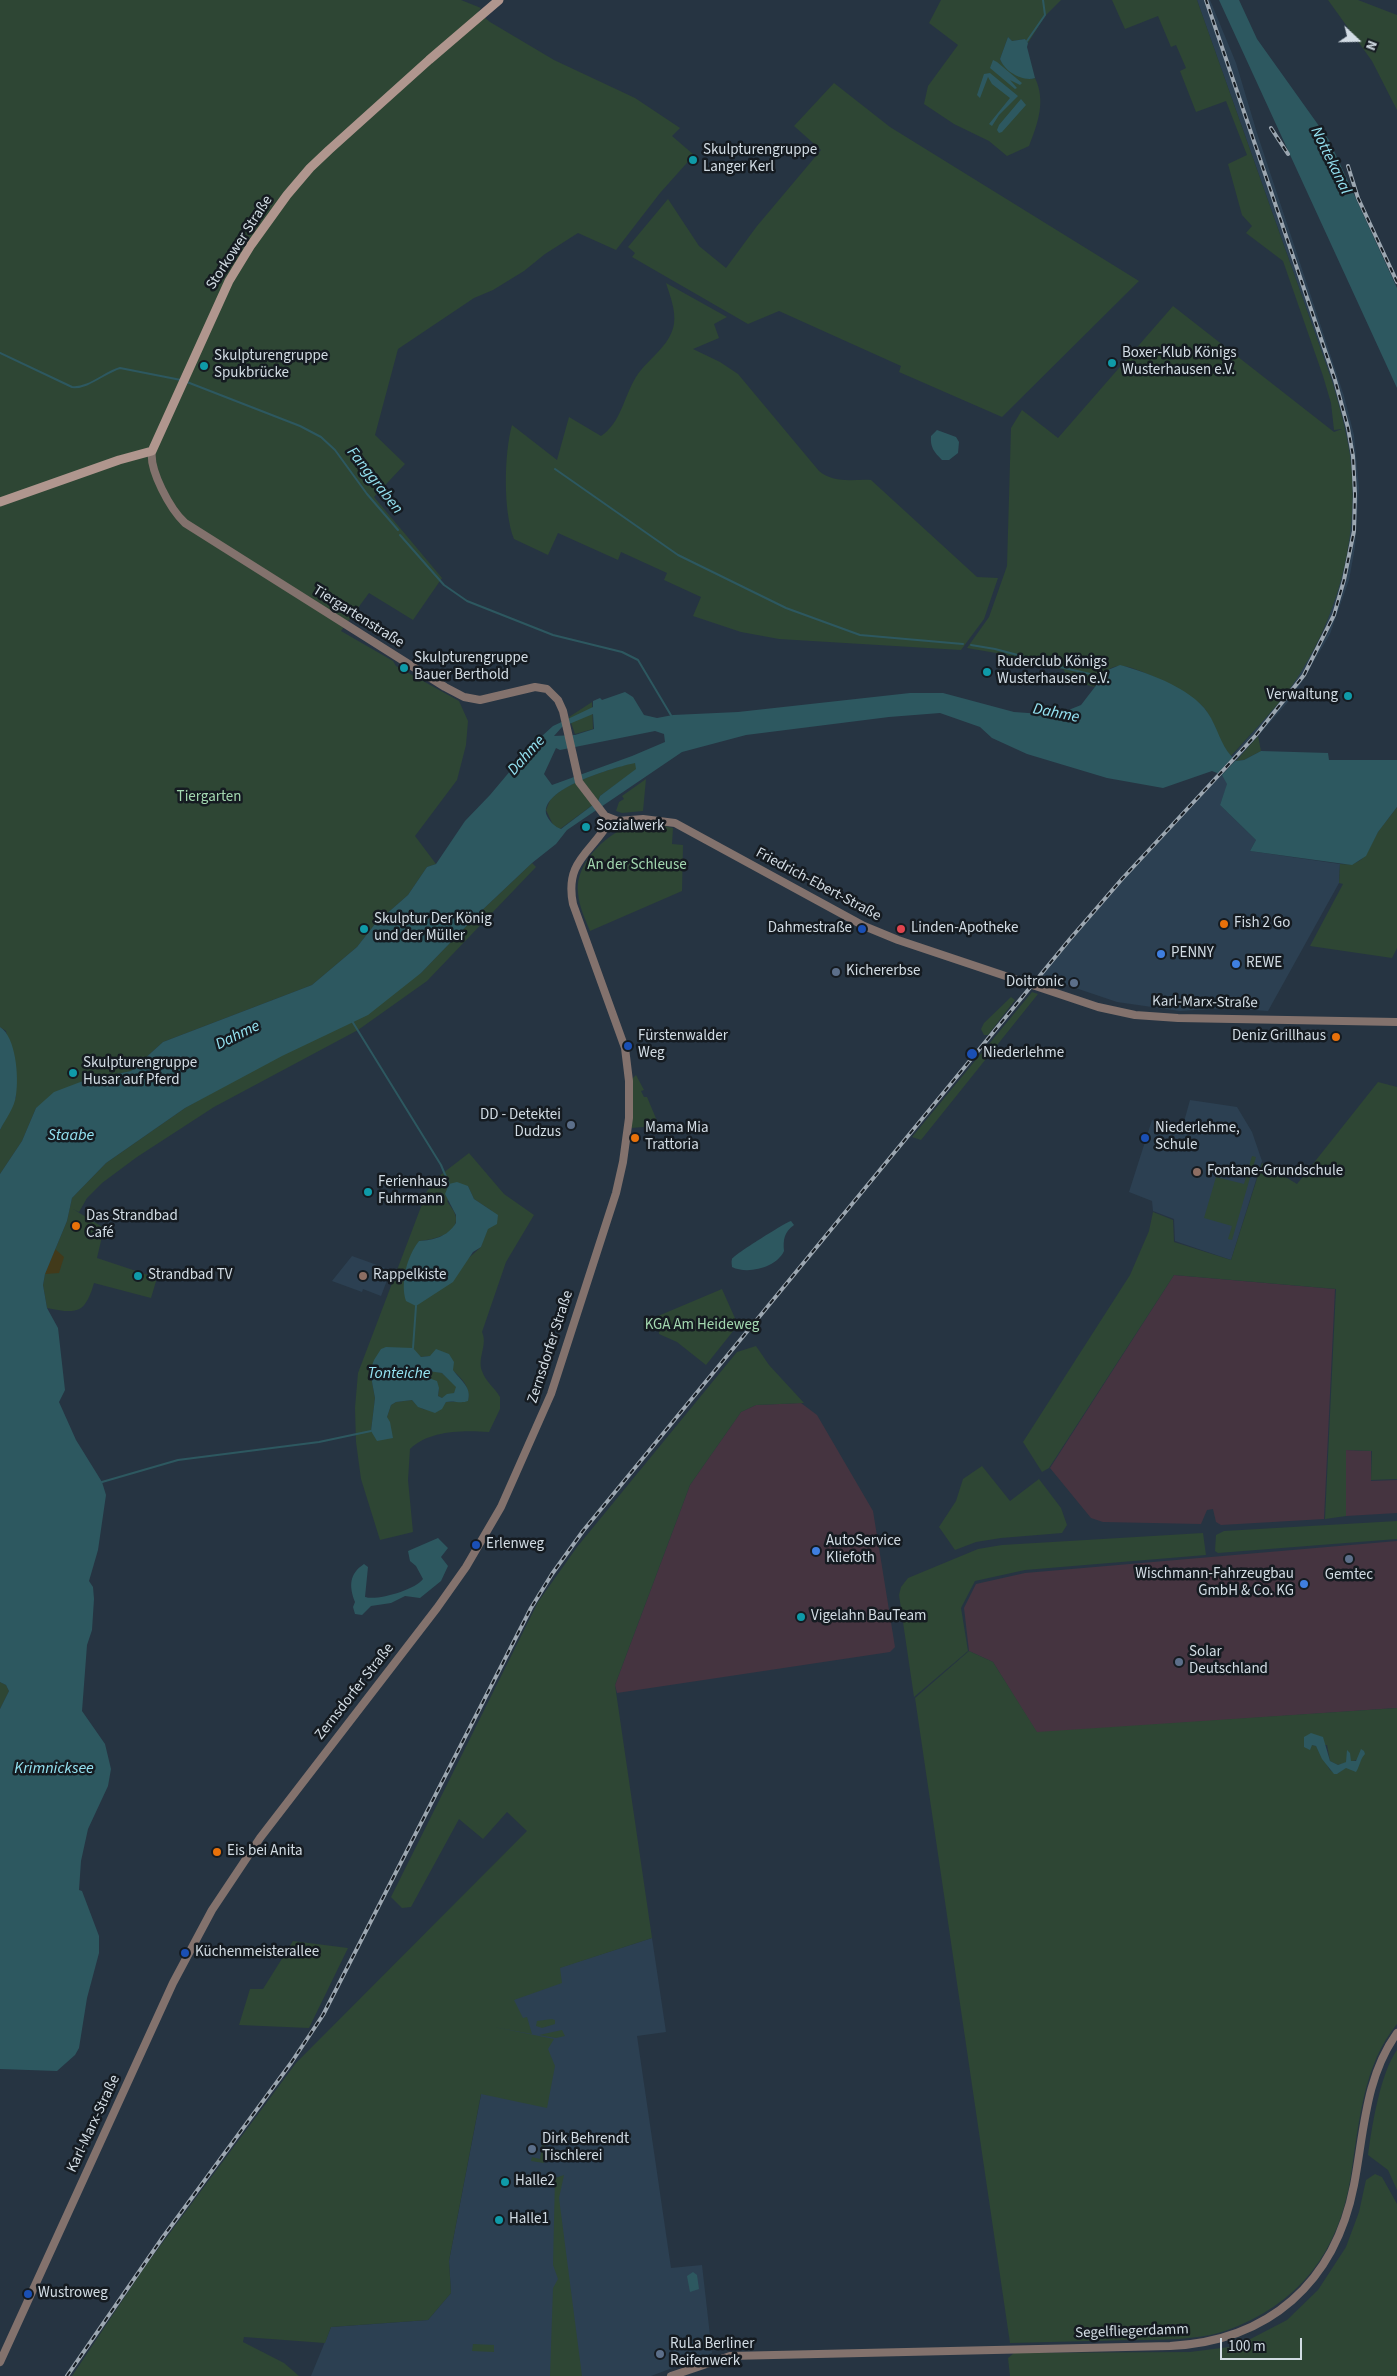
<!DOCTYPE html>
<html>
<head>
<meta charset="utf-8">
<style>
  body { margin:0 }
  #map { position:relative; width:1397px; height:2376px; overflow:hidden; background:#263442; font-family:"Source Sans 3",sans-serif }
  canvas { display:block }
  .north { position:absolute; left:1332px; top:15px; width:50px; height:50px; -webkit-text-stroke:4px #151b21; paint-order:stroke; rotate:111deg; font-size:14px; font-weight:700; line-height:20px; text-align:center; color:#d2dce4 }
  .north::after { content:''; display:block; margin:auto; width:18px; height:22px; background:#d2dce4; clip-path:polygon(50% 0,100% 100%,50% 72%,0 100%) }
  .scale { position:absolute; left:1220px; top:2338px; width:82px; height:22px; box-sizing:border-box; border:2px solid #d2dce4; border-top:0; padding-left:6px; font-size:15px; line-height:18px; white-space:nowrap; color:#d2dce4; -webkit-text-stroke:4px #151b21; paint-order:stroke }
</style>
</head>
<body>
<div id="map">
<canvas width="1397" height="2376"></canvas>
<div class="north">N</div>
<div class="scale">100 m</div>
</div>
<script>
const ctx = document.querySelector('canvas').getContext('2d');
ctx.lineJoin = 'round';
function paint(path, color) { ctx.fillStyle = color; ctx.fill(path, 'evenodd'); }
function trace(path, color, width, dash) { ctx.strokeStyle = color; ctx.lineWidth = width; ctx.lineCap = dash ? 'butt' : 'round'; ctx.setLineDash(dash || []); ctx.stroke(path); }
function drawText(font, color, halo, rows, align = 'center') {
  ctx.font = font + ' "Source Sans 3",sans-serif'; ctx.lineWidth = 5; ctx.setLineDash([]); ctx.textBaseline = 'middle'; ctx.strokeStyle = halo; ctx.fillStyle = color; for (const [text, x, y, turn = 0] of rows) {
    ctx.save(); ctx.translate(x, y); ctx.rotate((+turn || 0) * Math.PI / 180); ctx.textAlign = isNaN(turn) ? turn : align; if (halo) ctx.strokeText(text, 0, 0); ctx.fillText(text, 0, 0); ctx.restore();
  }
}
paint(new Path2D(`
  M 1197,0 L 1210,0 L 1236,63 L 1257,133 L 1344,396 L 1354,435 L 1359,488 L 1355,547 L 1349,580 L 1330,634 L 1294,695 L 1236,761 L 1220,805 L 1256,840 L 1250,851 L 1340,864 L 1339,883 L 1268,1011 L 1226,1008 L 1180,1011 L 1117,1002 L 1043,977 L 1040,981 L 1035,979 L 1123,875 L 1203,789 L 1275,707 L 1313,651 L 1322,634 L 1336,596 L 1348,549 L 1352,474 L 1345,428 L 1332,381 Z
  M 1190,1100 L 1237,1107 L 1252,1132 L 1262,1161 L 1231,1260 L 1175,1241 L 1174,1219 L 1153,1211 L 1152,1201 L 1129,1192 L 1152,1120 L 1182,1129 Z
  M 352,1256 L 391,1270 L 381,1296 L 363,1289 L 362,1292 L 332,1281 Z
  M 652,1938 L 666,2032 L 637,2036 L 671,2268 L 702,2265 L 712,2353 L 651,2376 L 311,2376 L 331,2327 L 428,2320 L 451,2293 L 449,2261 L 502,1986 Z`), '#2c4052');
paint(new Path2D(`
  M 1174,1275 L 1335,1289 L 1324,1519 L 1221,1525 L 1216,1522 L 1213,1509 L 1207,1510 L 1201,1524 L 1103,1522 L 1091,1518 L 1050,1468 Z
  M 801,1403 L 817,1415 L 873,1511 L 895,1647 L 890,1652 L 617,1693 L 615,1685 L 690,1485 L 741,1412 L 756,1405 Z
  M 1346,1450 L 1371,1451 L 1371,1481 L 1397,1480 L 1397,1513 L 1346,1516 Z
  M 1397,1541 L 1397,1708 L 1037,1733 L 993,1662 L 969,1651 L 964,1608 L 976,1584 L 1025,1573 Z`), '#453440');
paint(new Path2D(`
  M 0,0 L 461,0 L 481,8 L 478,12 L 490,22 L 554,60 L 635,98 L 680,128 L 672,136 L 694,155 L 660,193 L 616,250 L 578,233 L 545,254 L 524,271 L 493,290 L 474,298 L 398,349 L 375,435 L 405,464 L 374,497 L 442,578 L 413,620 L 369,593 L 341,631 L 393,661 L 396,666 L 459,701 L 468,721 L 466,745 L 457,780 L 415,836 L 436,864 L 427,867 L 408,895 L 375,924 L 357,947 L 312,985 L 163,1042 L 131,1071 L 83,1081 L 36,1108 L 22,1141 L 0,1174 L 0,1130 L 16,1097 L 6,1031 L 0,1027 Z
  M 941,0 L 1061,0 L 1045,16 L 1028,43 L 1025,39 L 1012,41 L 1008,37 L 1000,59 C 1004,70 1024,81 1035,78 C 1046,101 1038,123 1029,146 L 1007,156 L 989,141 L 954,124 L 924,104 L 928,86 L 958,45 L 929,23 Z
  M 1112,0 L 1197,0 L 1332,381 C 1339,405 1346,429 1350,455 C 1360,529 1341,608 1301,672 C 1282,703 1255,729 1231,756 C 1218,743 1216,724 1205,709 C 1198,697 1134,664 1120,666 C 1107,666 1101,678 1094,687 L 1070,680 L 1063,669 L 1051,668 L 1002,654 L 967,648 L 989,617 L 1007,566 L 1011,428 L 1022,410 L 1058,438 L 1173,306 L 1334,432 L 1342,429 L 1334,430 L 1331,403 L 1323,376 L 1283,261 L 1246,233 L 1252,226 L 1242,215 L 1228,164 L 1247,155 L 1226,101 L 1196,112 L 1180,71 L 1186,68 L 1176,45 L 1171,47 L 1158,16 L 1125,29 Z
  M 1328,0 L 1358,0 L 1397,15 L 1397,110 L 1372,61 Z
  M 834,83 L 890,127 L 1139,281 L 1002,417 L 899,372 L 901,366 L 779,311 L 748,324 L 632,257 L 635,253 L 628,247 L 668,199 L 699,246 L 726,268 L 757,226 L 821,150 L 794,126 Z
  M 666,283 L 727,317 L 714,324 L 719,338 L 693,349 L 720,362 L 738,374 L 819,471 C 835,484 852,479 871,480 L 977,577 L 998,578 L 984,619 L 961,650 L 779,639 L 741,632 L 693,616 L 701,597 L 664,580 L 667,573 L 621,552 L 618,560 L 558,533 L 548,555 L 514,539 C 503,511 504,454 512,425 L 557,460 L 569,417 L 601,436 C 621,423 624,396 636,377 C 648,358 670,347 674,324 C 676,310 670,296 666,283 Z
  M 592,702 L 593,729 L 575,734 L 569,717 Z
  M 1258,736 L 1261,751 L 1244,760 L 1236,761 Z
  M 635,762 L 637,769 L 600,796 L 598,801 L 560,829 L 554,827 L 546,810 C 548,806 549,800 553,797 C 571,780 611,769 635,762 Z
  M 646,779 L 643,811 L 622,813 L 616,811 L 619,802 L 624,799 L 622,796 Z
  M 1397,807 L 1397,948 L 1392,958 L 1310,946 L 1343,884 L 1339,883 L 1340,864 C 1366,867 1367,850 1378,832 C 1383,824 1391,816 1397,807 Z
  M 637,824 L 656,824 L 673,828 L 672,844 L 683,845 L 682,891 L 590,931 C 585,919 579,906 578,893 C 574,863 609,830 637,824 Z
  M 532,863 L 536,867 L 427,981 L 358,1030 L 214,1107 L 137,1157 L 102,1183 L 87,1198 L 79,1212 L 73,1209 L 104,1228 L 97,1258 L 157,1278 L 151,1298 L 94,1283 C 85,1314 77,1314 47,1308 L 43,1285 L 45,1274 L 67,1221 L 72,1198 L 106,1163 L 185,1108 L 421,973 L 477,915 Z
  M 1032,992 L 1038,994 L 921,1140 L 912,1137 Z
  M 1011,997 L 1015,1000 L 988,1035 L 984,1035 L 981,1029 L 984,1023 Z
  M 636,1075 L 644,1090 L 641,1091 L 644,1097 L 647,1097 L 660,1128 L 655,1126 L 631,1128 L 632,1079 Z
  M 1378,1082 L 1397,1087 L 1397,1479 L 1371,1480 L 1372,1451 L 1346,1450 L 1346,1516 L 1325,1519 L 1336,1289 L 1174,1275 L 1049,1468 L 1042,1472 L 1023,1442 L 1130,1275 L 1149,1231 L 1153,1212 L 1173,1220 L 1174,1242 L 1231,1260 L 1262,1163 L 1297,1184 Z
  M 469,1153 L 504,1194 L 534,1215 L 506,1262 L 482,1332 C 488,1345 477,1358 482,1371 C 485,1381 495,1388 500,1397 L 500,1409 L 489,1432 C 464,1430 429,1430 410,1449 L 408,1480 L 413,1532 L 380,1540 L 361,1479 L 356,1442 L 355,1408 L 358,1373 L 427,1191 L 434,1180 ZM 468,1186 L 474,1199 L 492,1211 L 481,1247 L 416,1305 C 407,1274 401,1271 419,1241 C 432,1240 462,1234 455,1214 C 454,1210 449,1205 447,1201 ZM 416,1353 L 421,1357 L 430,1356 C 446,1365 473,1380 468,1401 L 446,1402 L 441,1409 C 428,1411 421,1411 412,1400 L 396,1402 L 391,1405 L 387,1417 L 371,1431 L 375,1398 L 370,1371 Z
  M 1252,1156 L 1256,1157 L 1232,1240 L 1228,1239 L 1232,1226 L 1204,1218 L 1216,1177 L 1244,1184 Z
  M 722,1289 L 738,1325 L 706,1365 L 677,1342 L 659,1334 L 658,1316 Z
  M 756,1346 L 769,1365 L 804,1403 L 756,1405 L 741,1412 L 690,1485 L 615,1685 L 652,1938 L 560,1968 L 562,1983 L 514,2000 L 523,2018 L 527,2017 L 532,2034 L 494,2027 L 554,2039 L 548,2049 L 555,2066 L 547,2108 L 481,2094 L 449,2261 L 451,2293 L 428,2320 L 331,2327 L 325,2343 L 244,2337 L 243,2342 L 284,2363 L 299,2376 L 72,2376 L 146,2265 L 296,2063 L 527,1831 L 507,1812 L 483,1839 L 459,1819 L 411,1907 L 402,1908 L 391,1897 L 538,1602 L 577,1547 L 737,1352 Z
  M 428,1370 L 442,1373 L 457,1387 L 454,1393 L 442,1398 L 438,1396 L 439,1389 L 426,1377 Z
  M 982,1466 L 1010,1501 L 1039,1479 L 1061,1508 L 1067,1525 L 1062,1533 L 1001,1538 L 976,1542 L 955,1550 L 939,1527 L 956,1501 L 963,1479 Z
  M 1397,1521 L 1397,1539 L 1218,1553 L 1215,1551 L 1216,1535 L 1224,1531 Z
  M 1203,1533 L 1206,1555 L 1025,1570 L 975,1581 L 961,1608 L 968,1651 L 914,1697 L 899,1595 L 901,1587 L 908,1578 L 978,1549 L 1002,1545 Z
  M 969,1651 L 993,1662 L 1037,1732 L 1397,1708 L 1397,2024 C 1363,2065 1359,2124 1351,2175 C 1339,2252 1300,2304 1225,2331 C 1199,2340 1159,2340 1131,2340 C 1091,2341 1050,2342 1010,2343 L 915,1698 ZM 1312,1745 L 1327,1745 L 1330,1761 L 1338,1765 L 1360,1759 L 1356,1771 L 1346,1767 L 1337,1774 L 1330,1770 L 1316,1746 Z
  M 0,1682 L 6,1685 L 9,1691 L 0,1709 Z
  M 293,1941 L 348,1948 L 309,2028 L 239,2025 L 250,1989 L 263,1989 Z
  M 552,2019 L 555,2020 L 555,2024 L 542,2028 L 536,2026 L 537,2021 Z
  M 562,2030 L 565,2036 L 556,2038 L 539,2035 Z
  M 1397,2050 L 1397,2190 L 1388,2170 L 1368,2155 C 1372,2126 1380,2074 1397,2050 Z
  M 543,2137 L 545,2137 L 544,2163 L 531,2161 L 532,2157 L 540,2159 Z
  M 1375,2174 L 1382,2177 L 1397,2204 L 1397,2376 L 1010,2376 L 1008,2358 L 1014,2353 L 1190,2352 L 1237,2346 L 1287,2320 L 1318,2290 L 1346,2247 L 1359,2212 L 1366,2180 Z
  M 564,2175 L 559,2198 L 582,2376 L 550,2376 L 553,2288 L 558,2279 L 553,2265 L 555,2178 Z
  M 473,2344 L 494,2345 L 494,2352 L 472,2351 Z`), '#2e4634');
paint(new Path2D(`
  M 55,1249 L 64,1257 L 59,1273 L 45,1274 Z`), '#423a1a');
paint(new Path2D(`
  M 1219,0 L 1239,0 L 1257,39 L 1329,140 L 1397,288 L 1397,388 Z
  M 1008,37 L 1012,41 L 1025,39 L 1028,43 L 1027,47 L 1035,78 C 1023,82 1005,72 1000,59 Z
  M 993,60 L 997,62 L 1022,83 L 1020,85 L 1010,80 L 1017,88 L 1015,89 L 990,68 Z
  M 990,73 L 1018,96 L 999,115 L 992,126 L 989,124 L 1010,98 L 992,84 L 988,77 L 980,98 L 977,95 L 984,74 Z
  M 1021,99 L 1026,105 L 1002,132 L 999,133 L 997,130 L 999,125 Z
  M 937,430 L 956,437 L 959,442 L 958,453 L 949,460 L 942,460 C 934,452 930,447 931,436 Z
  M 1120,665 C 1149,673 1197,690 1211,718 C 1220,735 1222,748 1236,761 L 1244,760 L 1261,751 L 1328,753 L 1329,760 L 1397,760 L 1397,807 L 1378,832 L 1366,856 L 1352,865 L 1250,851 L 1256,840 L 1220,805 L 1227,784 L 1222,775 L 1212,771 L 1163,788 L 1107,778 L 1027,754 L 992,738 L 980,727 L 940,713 L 889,717 L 746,735 L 682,752 L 567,830 L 556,844 L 532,863 L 477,915 L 421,973 L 368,1015 L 282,1056 L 185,1108 L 106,1163 L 72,1198 L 67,1221 L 45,1274 L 43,1285 L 47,1308 L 58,1328 L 65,1390 L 59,1402 L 76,1440 L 102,1482 L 106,1495 L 98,1550 L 89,1581 L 93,1587 L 94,1599 L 92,1630 L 87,1645 L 82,1711 L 105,1744 L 111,1769 L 108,1786 L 88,1829 L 81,1861 L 79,1890 L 82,1891 L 99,1936 L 99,1953 L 87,1998 L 79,2048 L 75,2055 L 57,2071 L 0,2069 L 0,1709 L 9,1691 L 6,1685 L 0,1682 L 0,1174 L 22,1141 L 36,1108 L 54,1092 L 83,1081 L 131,1071 L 163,1042 L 312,985 L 357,947 L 375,924 L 408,895 L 427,867 L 436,864 L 465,821 L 490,795 L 532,745 L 553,726 L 593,707 L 593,701 L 600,698 L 602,700 L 625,692 L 633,697 L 644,715 L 657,718 L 673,715 L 738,712 L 910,693 L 943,693 L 1014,712 L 1056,715 L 1081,705 L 1108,670 ZM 593,714 L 594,729 L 575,735 L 554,736 L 562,727 ZM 655,731 L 664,734 L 665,742 L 632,756 L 552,785 L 544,774 L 556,748 L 560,750 ZM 635,763 L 636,769 L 600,796 L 598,801 L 561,829 C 555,827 550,822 547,816 C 536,789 616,767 635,763 Z
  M 0,1027 C 16,1037 19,1077 16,1095 C 15,1107 5,1120 0,1130 Z
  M 457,1182 L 468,1186 L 474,1199 L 498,1215 L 497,1224 L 488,1229 L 481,1247 L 473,1252 L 453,1282 L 416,1306 L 406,1301 C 400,1283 407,1256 419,1241 C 434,1240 447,1237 456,1223 L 456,1215 L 445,1194 L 449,1184 Z
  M 791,1221 L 794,1225 C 784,1232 783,1240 784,1251 C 777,1267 748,1275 732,1267 C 732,1265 731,1262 732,1259 C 734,1255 786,1222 791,1221 Z
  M 386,1347 L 413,1348 L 421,1357 L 430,1356 L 436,1349 L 449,1354 L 454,1362 L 453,1370 C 461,1381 472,1387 468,1401 C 460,1404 454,1400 446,1402 L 442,1409 L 435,1413 L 418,1407 L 412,1400 L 396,1402 L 391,1405 L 387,1417 L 390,1422 L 393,1438 L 377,1441 L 371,1431 L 375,1398 L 370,1371 L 374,1360 L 381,1349 ZM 428,1371 L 442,1373 L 456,1387 L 454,1393 L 447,1394 L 442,1398 L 438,1396 L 439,1388 L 437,1381 L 426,1377 Z
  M 438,1538 L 448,1548 L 441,1557 L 448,1566 L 441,1581 L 420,1598 L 405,1596 L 391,1603 L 371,1606 L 362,1615 L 355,1614 L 353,1607 L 355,1602 C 349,1586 349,1574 364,1564 L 368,1567 L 365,1597 C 377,1601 415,1590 423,1579 L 416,1566 L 410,1561 L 408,1551 Z
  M 1311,1733 L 1323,1737 L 1330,1761 L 1338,1765 L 1346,1762 L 1347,1750 L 1350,1753 L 1351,1761 L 1356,1761 L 1361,1749 L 1364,1751 L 1365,1754 C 1360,1759 1360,1766 1356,1772 L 1346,1768 L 1337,1774 L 1334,1774 L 1322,1759 L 1316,1746 L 1312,1745 L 1310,1750 L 1304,1747 L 1304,1737 Z
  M 693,2272 L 697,2275 L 699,2289 L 690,2292 L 687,2276 Z`), '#2d5860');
paint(new Path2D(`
  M 1234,756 L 1237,759 L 1220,777 L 1216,775 Z`), '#263442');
trace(new Path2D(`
  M 1027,41 L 1045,15 L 1043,0
  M 0,353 L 72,387 C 88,389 105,372 120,368 L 181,380
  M 187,382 L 300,426 L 321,437 L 335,450 L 367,494 L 398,530
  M 555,469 L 678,555 L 786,608 L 860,635 L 963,644
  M 400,535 L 444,585 L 467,601 L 553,635 L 622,652 L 638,660 L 672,717
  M 971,645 L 995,649 L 1048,663
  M 1060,667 L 1094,675 L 1100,680
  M 352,1021 L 441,1165 L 449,1184
  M 413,1348 L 416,1306
  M 102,1482 L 178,1460 L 319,1442 L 371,1431`), '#2d5860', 2);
trace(new Path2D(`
  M 152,451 C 149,470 170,509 185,523 L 445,687 L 464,697 L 480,700 L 535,687 L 547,689 L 558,700 L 563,711 L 579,782 L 605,816 L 618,821 L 643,819 L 675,823 L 864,926 L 898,940 L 1098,1007 L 1135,1015 L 1178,1018 L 1397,1022
  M 0,2362 L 173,1983 L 212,1910 L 260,1838 L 437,1608 L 466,1567 L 501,1507 L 551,1394 L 616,1193 L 623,1162 L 629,1118 L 629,1081 L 625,1048 L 573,904 C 564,860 593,852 611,819
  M 671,2376 L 730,2356 L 1170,2346 C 1269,2341 1335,2283 1354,2185 C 1364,2133 1365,2077 1397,2033`), '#83726d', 8);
trace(new Path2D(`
  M 0,502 L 119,460 L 152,451 L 229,281 L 251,245 L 287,195 L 310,168 L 329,150 L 429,60 L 499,0`), '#b0968e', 9);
const rail = new Path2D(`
  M 1271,128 L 1288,154
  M 1348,166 L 1358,198 L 1397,282
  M 67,2376 L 163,2237 L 291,2063 L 323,2015 L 531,1608 L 552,1574 L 583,1531 L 1070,939 L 1122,879 L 1256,735 L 1304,675 L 1334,615 L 1344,580 L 1354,531 L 1355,494 L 1353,456 L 1348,428 L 1335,380 L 1206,0`);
trace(rail, '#9ca7b1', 4);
trace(rail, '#151b21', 2, [5.5]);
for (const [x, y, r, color] of [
  [693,160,5,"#0f9aa8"],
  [1112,363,5,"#0f9aa8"],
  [204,366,5,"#0f9aa8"],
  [404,668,5,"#0f9aa8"],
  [987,672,5,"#0f9aa8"],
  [1348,696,5,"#0f9aa8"],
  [586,827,5,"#0f9aa8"],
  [1224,924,5,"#e8710a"],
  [364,929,5,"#0f9aa8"],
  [862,929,5,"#1a4fb4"],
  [901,929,5,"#e0444e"],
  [1161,954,5,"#3f7fe0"],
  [1236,964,5,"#3f7fe0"],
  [836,972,5,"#5c6f8a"],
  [1074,983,5,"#5c6f8a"],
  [1336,1037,5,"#e8710a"],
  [628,1046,5,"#1a4fb4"],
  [972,1054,6,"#1a4fb4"],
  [73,1073,5,"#0f9aa8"],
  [571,1125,5,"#5c6f8a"],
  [635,1138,5,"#e8710a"],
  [1145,1138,5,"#1a4fb4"],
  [1197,1172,5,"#8d6e63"],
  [368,1192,5,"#0f9aa8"],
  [76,1226,5,"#e8710a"],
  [138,1276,5,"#0f9aa8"],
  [363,1276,5,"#8d6e63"],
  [476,1545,5,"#1a4fb4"],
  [816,1551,5,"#3f7fe0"],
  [1349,1559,5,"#5c6f8a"],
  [1304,1584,5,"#3f7fe0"],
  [801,1617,5,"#0f9aa8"],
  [1179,1662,5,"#5c6f8a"],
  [217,1852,5,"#e8710a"],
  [185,1953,5,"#1a4fb4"],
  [532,2149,5,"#5c6f8a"],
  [505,2182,5,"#0f9aa8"],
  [499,2220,5,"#0f9aa8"],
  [28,2294,5,"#1a4fb4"],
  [660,2354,5,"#5c6f8a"]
]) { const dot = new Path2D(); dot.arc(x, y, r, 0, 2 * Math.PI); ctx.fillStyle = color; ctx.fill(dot); trace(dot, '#151b21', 2); }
drawText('15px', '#d2dce4', '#151b21', [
  ["Skulpturengruppe",703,151],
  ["Langer Kerl",703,168],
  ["Boxer-Klub Königs",1122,354],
  ["Wusterhausen e.V.",1122,371],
  ["Skulpturengruppe",214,357],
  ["Spukbrücke",214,374],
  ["Skulpturengruppe",414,659],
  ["Bauer Berthold",414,676],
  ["Ruderclub Königs",997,663],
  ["Wusterhausen e.V.",997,680],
  ["Verwaltung",1338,696,"right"],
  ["Sozialwerk",596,827],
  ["Skulptur Der König",374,920],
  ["und der Müller",374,937],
  ["Fish 2 Go",1234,924],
  ["Dahmestraße",852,929,"right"],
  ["Linden-Apotheke",911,929],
  ["PENNY",1171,954],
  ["REWE",1246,964],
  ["Kichererbse",846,972],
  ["Doitronic",1064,983,"right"],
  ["Fürstenwalder",638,1037],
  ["Weg",638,1054],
  ["Deniz Grillhaus",1326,1037,"right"],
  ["Niederlehme",983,1054],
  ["Skulpturengruppe",83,1064],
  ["Husar auf Pferd",83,1081],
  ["DD - Detektei",561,1116,"right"],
  ["Dudzus",561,1133,"right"],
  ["Mama Mia",645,1129],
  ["Trattoria",645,1146],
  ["Niederlehme,",1155,1129],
  ["Schule",1155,1146],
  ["Fontane-Grundschule",1207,1172],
  ["Ferienhaus",378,1183],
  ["Fuhrmann",378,1200],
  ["Das Strandbad",86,1217],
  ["Café",86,1234],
  ["Strandbad TV",148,1276],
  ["Rappelkiste",373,1276],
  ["AutoService",826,1542],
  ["Kliefoth",826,1559],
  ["Erlenweg",486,1545],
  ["Wischmann-Fahrzeugbau",1294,1575,"right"],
  ["GmbH & Co. KG",1294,1592,"right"],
  ["Gemtec",1349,1576,"center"],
  ["Vigelahn BauTeam",811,1617],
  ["Solar",1189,1653],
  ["Deutschland",1189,1670],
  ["Eis bei Anita",227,1852],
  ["Küchenmeisterallee",195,1953],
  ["Dirk Behrendt",542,2140],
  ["Tischlerei",542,2157],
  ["Halle2",515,2182],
  ["Halle1",509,2220],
  ["Wustroweg",38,2294],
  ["RuLa Berliner",670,2345],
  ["Reifenwerk",670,2362]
], 'left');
drawText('15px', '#d2dce4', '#151b21', [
  ["Storkower Straße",240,243,-57],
  ["Tiergartenstraße",358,617,32],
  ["Friedrich-Ebert-Straße",818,885,28],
  ["Karl-Marx-Straße",1205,1003,1],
  ["Zernsdorfer Straße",551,1347,-72],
  ["Zernsdorfer Straße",355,1692,-52],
  ["Karl-Marx-Straße",94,2124,-65],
  ["Segelfliegerdamm",1132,2332,-2]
]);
drawText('15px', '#a3d8b0', '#151b21', [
  ["Tiergarten",209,798],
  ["An der Schleuse",637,866],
  ["KGA Am Heideweg",702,1326]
]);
drawText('italic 16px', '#95e3f2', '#151b21', [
  ["Nottekanal",1330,161,64],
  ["Fanggraben",374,481,52],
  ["Dahme",1056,714,11],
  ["Dahme",527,756,-48],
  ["Dahme",238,1036,-26],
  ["Staabe",71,1136],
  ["Tonteiche",399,1374],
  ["Krimnicksee",54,1769]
]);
</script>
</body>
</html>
